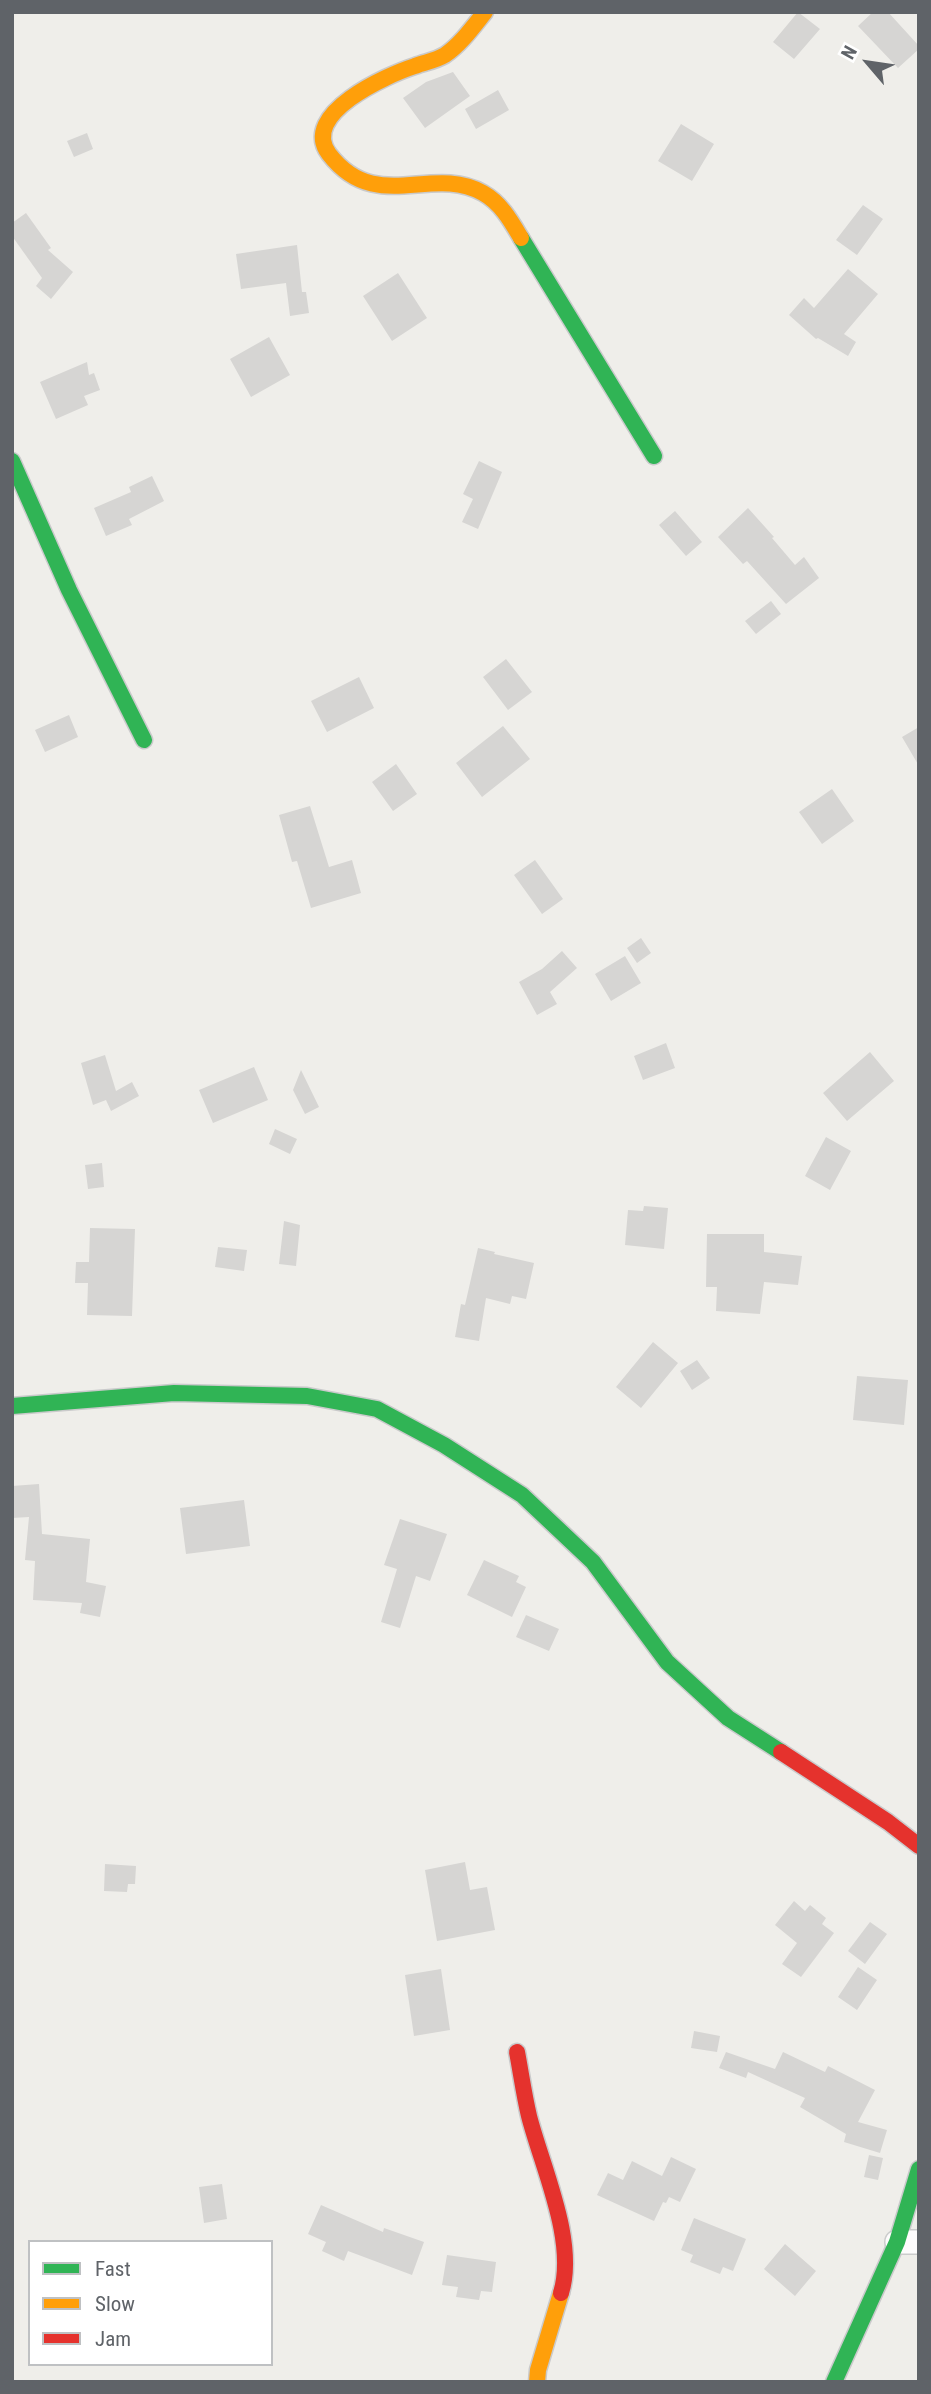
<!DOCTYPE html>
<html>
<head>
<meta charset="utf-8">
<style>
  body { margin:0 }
  #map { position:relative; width:931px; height:2394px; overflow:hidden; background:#efeeea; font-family:"Roboto Condensed",sans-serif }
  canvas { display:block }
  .frame { position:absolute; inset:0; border:14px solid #5f6368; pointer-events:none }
  .legend { position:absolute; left:28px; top:2240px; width:245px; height:126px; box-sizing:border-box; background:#fff; border:2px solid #bfc1c3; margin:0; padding:9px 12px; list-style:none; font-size:21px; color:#5f6368 }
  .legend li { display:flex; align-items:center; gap:14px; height:35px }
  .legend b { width:35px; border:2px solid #bfc1c3 }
  .north { position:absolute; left:833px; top:28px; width:70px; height:70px; -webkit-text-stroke:5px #fff; paint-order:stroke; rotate:299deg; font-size:19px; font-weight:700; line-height:28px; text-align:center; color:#5f6368 }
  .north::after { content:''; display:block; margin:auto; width:24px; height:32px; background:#5f6368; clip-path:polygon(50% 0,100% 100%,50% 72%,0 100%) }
</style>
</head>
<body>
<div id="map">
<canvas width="931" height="2394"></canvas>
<div class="frame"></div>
<ul class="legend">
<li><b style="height:9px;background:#30b455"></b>Fast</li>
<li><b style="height:9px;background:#ff9f0a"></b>Slow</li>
<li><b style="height:9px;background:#e5322d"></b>Jam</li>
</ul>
<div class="north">N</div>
</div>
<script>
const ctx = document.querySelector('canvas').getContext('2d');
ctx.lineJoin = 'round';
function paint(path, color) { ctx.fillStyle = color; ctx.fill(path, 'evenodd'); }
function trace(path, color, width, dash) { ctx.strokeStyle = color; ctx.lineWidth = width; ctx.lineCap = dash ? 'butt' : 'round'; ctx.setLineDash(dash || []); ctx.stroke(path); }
paint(new Path2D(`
  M 798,12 L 820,29 L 794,59 L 773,42 Z
  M 873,12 L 888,12 L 919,46 L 919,49 L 898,68 L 858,26 Z
  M 453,72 L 470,96 L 425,128 L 403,98 L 426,82 Z
  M 498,90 L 509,110 L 476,129 L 465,109 Z
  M 681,124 L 714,144 L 692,181 L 658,161 Z
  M 87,133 L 93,149 L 74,157 L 67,141 Z
  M 863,205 L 883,219 L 857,255 L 836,240 Z
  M 26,213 L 51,248 L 48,250 L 73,272 L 51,299 L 36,286 L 42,278 L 12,236 L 12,223 Z
  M 297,245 L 302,292 L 306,292 L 309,313 L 290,316 L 286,283 L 241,289 L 236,254 Z
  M 848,269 L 878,294 L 844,334 L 856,342 L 848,356 L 818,338 L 816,339 L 789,315 L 804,298 L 814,308 Z
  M 398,273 L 427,318 L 392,341 L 363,296 Z
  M 269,337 L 290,375 L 251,397 L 230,359 Z
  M 87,362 L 89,375 L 94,373 L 100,390 L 84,396 L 88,405 L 56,419 L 40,382 Z
  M 479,461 L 502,472 L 478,529 L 462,522 L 473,499 L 463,494 Z
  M 152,476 L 164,501 L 129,519 L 132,525 L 106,536 L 94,508 L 131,492 L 129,487 Z
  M 748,508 L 774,537 L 772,538 L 795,565 L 804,557 L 819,578 L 786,604 L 747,561 L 743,564 L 718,537 Z
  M 675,511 L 702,542 L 686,556 L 659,525 Z
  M 771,601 L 781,614 L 756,634 L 745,621 Z
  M 506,659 L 532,692 L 508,710 L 483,677 Z
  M 359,677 L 374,708 L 327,732 L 311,701 Z
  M 69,715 L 78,737 L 45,752 L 35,730 Z
  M 503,726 L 530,759 L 482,797 L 456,763 Z
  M 919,727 L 919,766 L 902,737 Z
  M 396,764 L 417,794 L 393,811 L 372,782 Z
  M 832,789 L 854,821 L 822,844 L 799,812 Z
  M 310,806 L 329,867 L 352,860 L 361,893 L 311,908 L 297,861 L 292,862 L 279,815 Z
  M 535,860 L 563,899 L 542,914 L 514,875 Z
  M 641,938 L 651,953 L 637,963 L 627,948 Z
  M 562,951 L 577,968 L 550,992 L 557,1004 L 537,1015 L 519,982 L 542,969 Z
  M 625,956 L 641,983 L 611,1001 L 595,974 Z
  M 666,1043 L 675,1068 L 643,1080 L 634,1056 Z
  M 870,1052 L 894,1081 L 847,1121 L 823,1093 Z
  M 105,1055 L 116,1091 L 132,1082 L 139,1096 L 111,1111 L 106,1100 L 93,1105 L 81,1063 Z
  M 254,1067 L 268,1100 L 213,1123 L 199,1090 Z
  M 301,1070 L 319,1107 L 305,1114 L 293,1090 Z
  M 275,1129 L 297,1139 L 290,1154 L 269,1144 Z
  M 826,1137 L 851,1151 L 830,1190 L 805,1176 Z
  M 102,1163 L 104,1187 L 88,1189 L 85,1165 Z
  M 644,1206 L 668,1208 L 664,1249 L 625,1245 L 628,1210 L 643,1211 Z
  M 284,1221 L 300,1225 L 296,1266 L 279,1264 Z
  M 90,1228 L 135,1229 L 132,1316 L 87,1315 L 88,1283 L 75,1283 L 76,1262 L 89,1262 Z
  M 707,1234 L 764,1234 L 764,1252 L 802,1256 L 798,1285 L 764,1282 L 760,1314 L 716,1311 L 717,1287 L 706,1287 Z
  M 218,1247 L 247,1250 L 244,1271 L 215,1267 Z
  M 478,1248 L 495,1252 L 494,1254 L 534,1263 L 526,1299 L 512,1296 L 510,1304 L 486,1298 L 479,1341 L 455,1337 L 461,1304 L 465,1305 Z
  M 653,1342 L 678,1363 L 641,1408 L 616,1387 Z
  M 697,1360 L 710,1378 L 692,1390 L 680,1371 Z
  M 857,1376 L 908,1380 L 904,1425 L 853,1420 Z
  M 39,1484 L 42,1534 L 90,1539 L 86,1582 L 106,1586 L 100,1617 L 80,1613 L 82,1603 L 33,1600 L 35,1561 L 25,1560 L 29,1517 L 12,1518 L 12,1486 Z
  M 244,1500 L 250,1546 L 186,1554 L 180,1508 Z
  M 400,1519 L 447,1534 L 430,1581 L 416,1576 L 400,1628 L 381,1622 L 397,1569 L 384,1565 Z
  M 484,1560 L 519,1576 L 516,1582 L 526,1587 L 512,1617 L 467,1595 Z
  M 526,1615 L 559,1629 L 549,1651 L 516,1637 Z
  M 465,1862 L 470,1890 L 487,1887 L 495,1930 L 437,1941 L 425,1870 Z
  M 105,1864 L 136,1866 L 135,1884 L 128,1884 L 127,1892 L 104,1891 Z
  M 794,1901 L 805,1911 L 810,1905 L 826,1918 L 822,1924 L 834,1933 L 801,1977 L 782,1964 L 797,1943 L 775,1925 Z
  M 870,1922 L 887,1934 L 865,1964 L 848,1951 Z
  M 858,1967 L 877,1980 L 857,2010 L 838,1997 Z
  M 441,1969 L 450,2030 L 414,2036 L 405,1975 Z
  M 694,2031 L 720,2036 L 717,2052 L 691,2048 Z
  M 726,2052 L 775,2069 L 783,2052 L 825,2072 L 828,2066 L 875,2090 L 858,2122 L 887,2130 L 880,2153 L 844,2142 L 846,2134 L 800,2107 L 805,2098 L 748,2072 L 746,2078 L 719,2068 Z
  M 869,2155 L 883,2158 L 878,2180 L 864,2177 Z
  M 671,2157 L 696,2169 L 680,2202 L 669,2197 L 666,2203 L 663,2202 L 654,2221 L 597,2195 L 608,2173 L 623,2180 L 632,2161 L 662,2176 Z
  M 222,2184 L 227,2219 L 204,2223 L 199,2187 Z
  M 321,2205 L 383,2232 L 384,2228 L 424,2242 L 412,2275 L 348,2251 L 344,2261 L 322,2251 L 326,2242 L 308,2234 Z
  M 694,2218 L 746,2239 L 733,2271 L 723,2267 L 720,2274 L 690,2262 L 693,2255 L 681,2250 Z
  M 785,2244 L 816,2271 L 795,2296 L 764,2269 Z
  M 447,2255 L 496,2262 L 492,2292 L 481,2291 L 479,2300 L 456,2297 L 458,2287 L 442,2285 Z`), '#d6d5d3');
const street = new Path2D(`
  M 897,2242 L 919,2242`);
const fast = new Path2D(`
  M 521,238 L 654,456
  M 12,461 L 69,590 L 144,740
  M 12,1406 L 174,1393 L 307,1396 L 377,1409 L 444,1445 L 522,1495 L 593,1562 L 667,1662 L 728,1718 L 781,1752
  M 834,2382 L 897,2242 L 919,2169`);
const slow = new Path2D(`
  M 485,12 C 473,27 461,44 445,55 C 435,61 425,62 415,66 C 387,75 299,114 329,154 C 376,215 431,164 483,193 C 501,203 511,221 521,238
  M 537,2382 L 538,2370 L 561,2293`);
const jam = new Path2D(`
  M 781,1752 L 888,1822 L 919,1846
  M 517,2052 C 521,2073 524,2095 529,2116 C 542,2167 577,2241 561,2293`);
trace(street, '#cbcccc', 26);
trace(fast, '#cacacb', 19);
trace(slow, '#cacacb', 19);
trace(jam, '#cacacb', 19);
trace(street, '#fdfcfc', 23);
trace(fast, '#30b455', 16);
trace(slow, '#ff9f0a', 16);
trace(jam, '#e5322d', 16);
</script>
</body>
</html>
